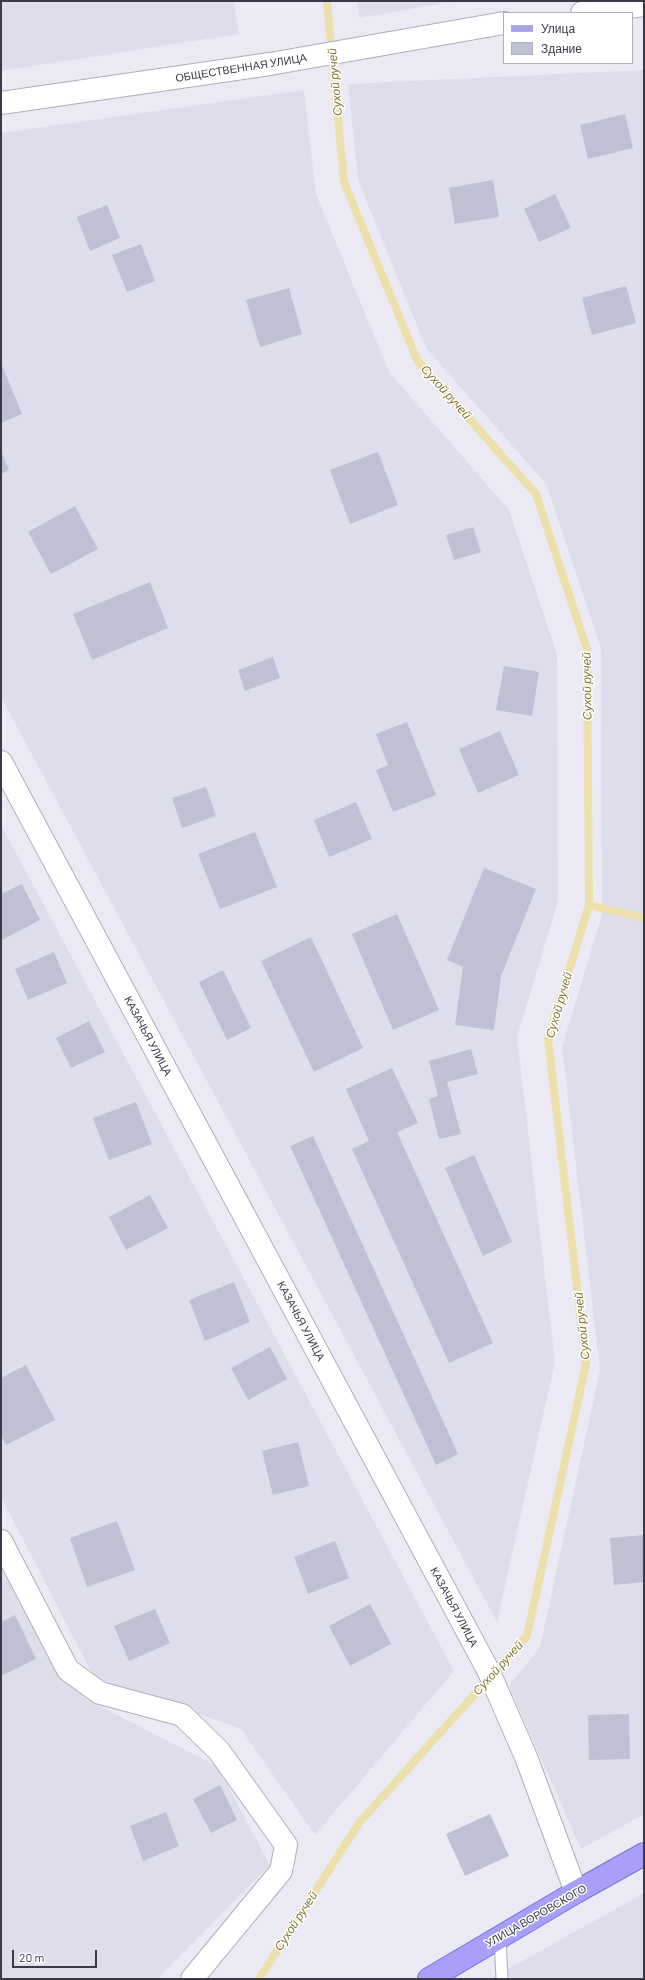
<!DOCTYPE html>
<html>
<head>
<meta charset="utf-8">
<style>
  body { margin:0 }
  #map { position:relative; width:645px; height:1980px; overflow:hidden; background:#ebeaf4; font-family:Barlow,sans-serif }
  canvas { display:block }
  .frame { position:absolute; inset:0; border:2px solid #393948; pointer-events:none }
  .legend { position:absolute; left:503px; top:12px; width:130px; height:52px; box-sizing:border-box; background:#fff; border:1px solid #b0b0b6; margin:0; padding:5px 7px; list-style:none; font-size:12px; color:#393948 }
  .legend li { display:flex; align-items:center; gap:8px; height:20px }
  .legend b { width:20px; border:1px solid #b0b0b6 }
  .scale { position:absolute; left:12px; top:1950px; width:85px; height:18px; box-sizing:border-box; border:2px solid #393948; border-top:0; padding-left:5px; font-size:12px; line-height:14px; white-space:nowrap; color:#393948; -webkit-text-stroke:3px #fff; paint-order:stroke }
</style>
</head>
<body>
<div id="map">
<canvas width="645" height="1980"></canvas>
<div class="frame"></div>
<ul class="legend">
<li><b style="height:5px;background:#a8a0f8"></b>Улица</li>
<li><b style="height:11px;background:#c0c0d5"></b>Здание</li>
</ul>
<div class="scale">20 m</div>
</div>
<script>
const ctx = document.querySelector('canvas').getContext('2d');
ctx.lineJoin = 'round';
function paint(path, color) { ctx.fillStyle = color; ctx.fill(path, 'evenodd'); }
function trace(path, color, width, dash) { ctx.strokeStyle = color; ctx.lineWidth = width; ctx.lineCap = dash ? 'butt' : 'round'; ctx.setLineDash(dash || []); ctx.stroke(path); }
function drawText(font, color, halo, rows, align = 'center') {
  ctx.font = font + ' Barlow,sans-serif'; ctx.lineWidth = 3; ctx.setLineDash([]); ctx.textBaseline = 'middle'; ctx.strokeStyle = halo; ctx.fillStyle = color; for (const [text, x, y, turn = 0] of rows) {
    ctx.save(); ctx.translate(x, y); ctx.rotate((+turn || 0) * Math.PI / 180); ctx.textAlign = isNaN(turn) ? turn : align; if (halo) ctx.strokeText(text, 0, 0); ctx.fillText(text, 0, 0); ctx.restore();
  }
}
paint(new Path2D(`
  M 1,1 L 234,1 L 239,34 L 1,71 Z
  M 357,1 L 455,1 L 359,18 Z
  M 644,70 L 644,1814 L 581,1849 L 509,1686 L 540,1647 L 600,1370 L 562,1047 L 602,914 L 601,649 L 546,484 L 426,348 L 358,180 L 348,84 Z
  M 304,90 L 316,194 L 389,372 L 509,510 L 557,654 L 558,901 L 517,1037 L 555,1362 L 497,1622 L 1,697 L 1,133 Z
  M 1,825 L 454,1671 L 315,1835 L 241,1729 L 94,1677 L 1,1497 Z
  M 1,1538 L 92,1702 L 217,1766 L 270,1865 L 157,1979 L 1,1979 Z
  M 644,1893 L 644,1979 L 490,1979 Z`), '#deddec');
trace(new Path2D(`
  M 589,905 L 644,918
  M 259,1979 L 359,1823 L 527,1636 L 586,1364 L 548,1039 L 589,905 L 587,649 L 536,494 L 417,360 L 344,182 L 327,1`), '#ecdfab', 8);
paint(new Path2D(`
  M 625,114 L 633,148 L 588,159 L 580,125 Z
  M 493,180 L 499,217 L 455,224 L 449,188 Z
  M 555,194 L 571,228 L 539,242 L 524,209 Z
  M 107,205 L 120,238 L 90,251 L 77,217 Z
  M 141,244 L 155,281 L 127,292 L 112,255 Z
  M 626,286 L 636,323 L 592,335 L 582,298 Z
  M 289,288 L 302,334 L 260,347 L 246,300 Z
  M 1,363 L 22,414 L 1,423 Z
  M 1,451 L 9,470 L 1,474 Z
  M 378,452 L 398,505 L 350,524 L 330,470 Z
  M 75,506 L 98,549 L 51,574 L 28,532 Z
  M 473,527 L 481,552 L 454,560 L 446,535 Z
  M 150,582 L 168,628 L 92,660 L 73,614 Z
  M 273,657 L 280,678 L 245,691 L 238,670 Z
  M 504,666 L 539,672 L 532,716 L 496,710 Z
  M 407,722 L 436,795 L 393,812 L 376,770 L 388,765 L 376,734 Z
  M 500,731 L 519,775 L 478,793 L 459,749 Z
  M 206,787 L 216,816 L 182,828 L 172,798 Z
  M 356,802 L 372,839 L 329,857 L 314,820 Z
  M 255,832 L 277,887 L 220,909 L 198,854 Z
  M 484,868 L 536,889 L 501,976 L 494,1030 L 455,1025 L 463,967 L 447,960 Z
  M 22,884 L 40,920 L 2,940 L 1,894 Z
  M 397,914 L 439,1010 L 393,1030 L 352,934 Z
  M 311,937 L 363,1048 L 314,1072 L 261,961 Z
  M 54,952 L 67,983 L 28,1000 L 15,969 Z
  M 223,970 L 251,1028 L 227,1040 L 199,982 Z
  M 89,1021 L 105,1052 L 71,1068 L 56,1038 Z
  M 471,1049 L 478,1074 L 447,1082 L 461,1134 L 439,1139 L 429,1099 L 438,1096 L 429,1061 Z
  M 392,1068 L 418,1123 L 397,1132 L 493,1343 L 449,1363 L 352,1149 L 369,1141 L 346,1089 Z
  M 136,1102 L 152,1144 L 109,1160 L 93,1118 Z
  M 313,1136 L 458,1454 L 436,1465 L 290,1146 Z
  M 474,1155 L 512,1242 L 483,1256 L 445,1168 Z
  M 150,1195 L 168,1228 L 126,1250 L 109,1217 Z
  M 234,1282 L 250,1322 L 205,1341 L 189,1300 Z
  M 270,1347 L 287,1379 L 248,1400 L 231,1368 Z
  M 26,1365 L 55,1420 L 6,1445 L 1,1435 L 1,1378 Z
  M 298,1442 L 309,1486 L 273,1495 L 262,1451 Z
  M 117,1521 L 135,1570 L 87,1587 L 70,1538 Z
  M 644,1535 L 644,1582 L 614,1585 L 610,1538 Z
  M 335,1541 L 349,1578 L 308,1594 L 294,1557 Z
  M 370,1604 L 391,1644 L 350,1666 L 329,1626 Z
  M 155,1609 L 170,1643 L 129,1661 L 114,1626 Z
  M 15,1615 L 36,1659 L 1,1676 L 1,1622 Z
  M 629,1714 L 630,1759 L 589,1760 L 588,1715 Z
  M 220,1785 L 237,1820 L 211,1833 L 193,1799 Z
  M 166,1812 L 179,1846 L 143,1861 L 130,1826 Z
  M 490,1814 L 509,1856 L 465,1876 L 446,1834 Z`), '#c0c0d5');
const service = new Path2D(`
  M 500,1937 L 502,1979`);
const minor = new Path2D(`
  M 582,13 L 644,5
  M 1,103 L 270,64 L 504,23
  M 1,762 L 488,1670 L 526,1757 L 576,1892
  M 1,1541 L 68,1670 L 100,1693 L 182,1715 L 219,1751 L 286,1845 L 281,1871 L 192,1979`);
const primary = new Path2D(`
  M 429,1979 L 576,1892 L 644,1854`);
trace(service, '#aeadbf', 13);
trace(minor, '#aeadbf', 24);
trace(primary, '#7970dc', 24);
trace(service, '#fff', 11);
trace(minor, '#fff', 22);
trace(primary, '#a8a0f8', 22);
drawText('11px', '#393948', '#fff', [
  ["ОБЩЕСТВЕННАЯ УЛИЦА",241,68,-9],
  ["КАЗАЧЬЯ УЛИЦА",148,1036,62],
  ["КАЗАЧЬЯ УЛИЦА",301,1321,62],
  ["КАЗАЧЬЯ УЛИЦА",454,1607,62],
  ["УЛИЦА ВОРОВСКОГО",536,1916,-30]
]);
drawText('italic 12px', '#86762e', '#fff', [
  ["Сухой ручей",335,82,-95],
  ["Сухой ручей",446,392,48],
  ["Сухой ручей",587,686,-91],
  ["Сухой ручей",559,1005,-74],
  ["Сухой ручей",582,1326,-96],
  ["Сухой ручей",498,1668,-48],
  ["Сухой ручей",296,1921,-57]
]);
</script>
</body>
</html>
